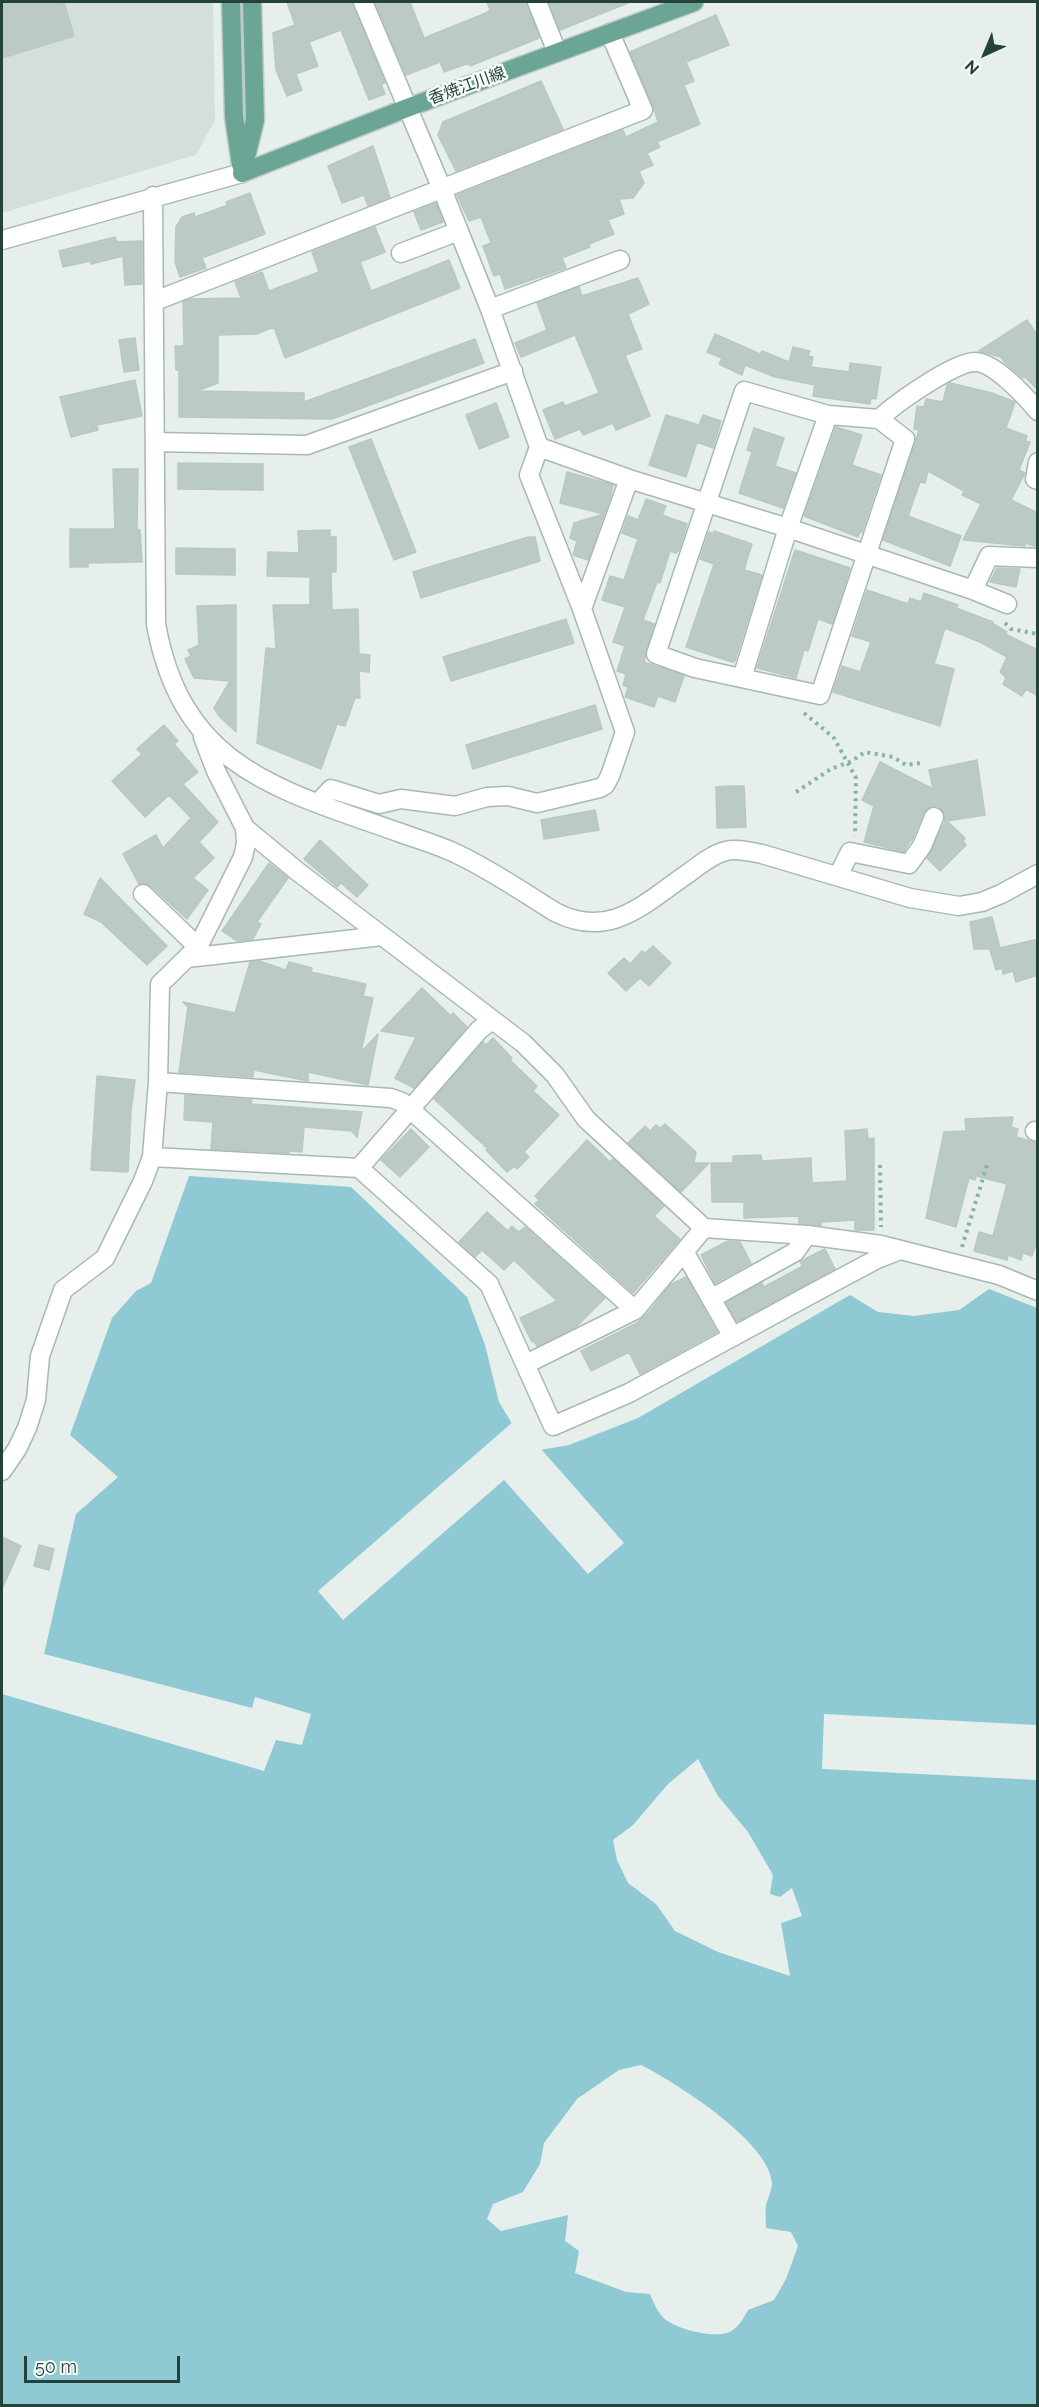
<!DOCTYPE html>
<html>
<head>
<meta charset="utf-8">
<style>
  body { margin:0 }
  #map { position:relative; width:1039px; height:2407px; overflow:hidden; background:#e6efeb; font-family:Raleway,sans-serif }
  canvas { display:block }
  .frame { position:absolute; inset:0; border:3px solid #24423a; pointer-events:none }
  .north { position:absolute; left:955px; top:24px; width:60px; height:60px; -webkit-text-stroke:4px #f7fbf9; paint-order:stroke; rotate:224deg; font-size:16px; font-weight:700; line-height:24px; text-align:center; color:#24423a }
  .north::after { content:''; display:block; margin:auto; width:21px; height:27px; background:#24423a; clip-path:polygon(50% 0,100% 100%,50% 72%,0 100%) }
  .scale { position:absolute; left:24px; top:2356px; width:156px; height:27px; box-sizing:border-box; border:3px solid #24423a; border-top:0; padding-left:8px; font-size:18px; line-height:21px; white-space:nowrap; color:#24423a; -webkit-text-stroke:4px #f7fbf9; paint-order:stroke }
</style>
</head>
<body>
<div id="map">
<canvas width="1039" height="2407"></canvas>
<div class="frame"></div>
<div class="north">N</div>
<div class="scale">50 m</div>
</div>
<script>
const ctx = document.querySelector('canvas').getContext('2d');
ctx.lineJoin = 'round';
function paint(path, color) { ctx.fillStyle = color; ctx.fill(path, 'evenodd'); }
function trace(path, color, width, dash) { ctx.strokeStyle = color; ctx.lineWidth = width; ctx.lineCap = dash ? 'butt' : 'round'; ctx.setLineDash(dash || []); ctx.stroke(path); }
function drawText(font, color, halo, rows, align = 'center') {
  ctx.font = font + ' Raleway,"Noto Sans JP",sans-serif'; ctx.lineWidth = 5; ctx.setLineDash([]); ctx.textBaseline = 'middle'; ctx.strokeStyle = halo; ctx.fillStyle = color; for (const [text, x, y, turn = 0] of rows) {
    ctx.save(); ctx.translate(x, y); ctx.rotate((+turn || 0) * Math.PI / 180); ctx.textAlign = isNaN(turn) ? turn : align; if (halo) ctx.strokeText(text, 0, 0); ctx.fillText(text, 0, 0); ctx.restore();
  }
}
paint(new Path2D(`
  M 2,2 L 213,2 L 215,120 L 196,155 L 2,213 Z`), '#d4dfda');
paint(new Path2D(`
  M 189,1176 L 351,1187 L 467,1297 L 485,1345 L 499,1402 L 529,1452 L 569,1445 L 638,1418 L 850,1295 L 878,1312 L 914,1316 L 959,1310 L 989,1289 L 1037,1308 L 1037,2405 L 2,2405 L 2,1694 L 264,1771 L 276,1740 L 302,1745 L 311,1714 L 255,1697 L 252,1708 L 44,1654 L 76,1514 L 118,1477 L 70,1435 L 112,1318 L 136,1291 L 151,1283 ZM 698,1759 L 718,1796 L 748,1832 L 773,1875 L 770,1894 L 780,1897 L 792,1888 L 802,1916 L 781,1923 L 790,1976 L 718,1952 L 675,1931 L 656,1904 L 628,1883 L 617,1860 L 613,1840 L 633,1825 L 668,1784 ZM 641,2065 C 675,2082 770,2142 772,2183 C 772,2190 768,2198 766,2205 C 765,2212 766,2221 766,2228 L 791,2232 L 798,2246 L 786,2279 L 774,2300 L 748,2310 C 744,2318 737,2330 727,2333 C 711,2338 670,2328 661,2315 C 656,2309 653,2301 650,2294 L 626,2292 L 575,2273 L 579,2251 L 565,2241 L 568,2215 L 501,2231 L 487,2219 L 493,2204 L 523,2192 L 540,2164 L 544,2143 L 577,2099 L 619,2070 Z`), '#8ec9d4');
paint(new Path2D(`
  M 514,1421 L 530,1449 L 542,1447 L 541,1449 L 624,1543 L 588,1574 L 504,1480 L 343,1620 L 318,1591 Z
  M 824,1714 L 1037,1725 L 1037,1780 L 822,1769 Z`), '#e6efeb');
const building = new Path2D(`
  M 2,2 L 64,2 L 74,36 L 2,58 Z
  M 287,2 L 352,2 L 385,83 L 381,84 L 385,94 L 369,100 L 341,30 L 309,42 L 318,66 L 296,74 L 302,90 L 287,96 L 276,70 L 273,33 L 295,25 Z
  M 375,2 L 410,2 L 424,38 L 486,13 L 490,10 L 487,2 L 526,2 L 539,38 L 470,66 L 469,63 L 444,72 L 440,62 L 406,75 Z
  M 549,2 L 628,2 L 628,3 L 560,30 Z
  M 716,15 L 729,45 L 686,62 L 694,81 L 684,85 L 700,124 L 657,142 L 660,147 L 647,153 L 653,165 L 639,171 L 644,183 L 633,198 L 619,199 L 624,214 L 608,220 L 614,234 L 589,244 L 590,247 L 562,258 L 566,268 L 505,289 L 500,274 L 494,276 L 483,246 L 491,243 L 481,217 L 469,221 L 457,195 L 623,130 L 626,137 L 658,122 L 653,106 L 630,52 Z
  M 541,81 L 563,129 L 456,171 L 438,135 L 443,122 Z
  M 373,146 L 390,197 L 368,206 L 364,195 L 342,203 L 328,166 Z
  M 250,193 L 265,234 L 202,258 L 206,268 L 180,277 L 175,262 L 176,227 L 182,217 L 194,213 L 195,217 L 228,205 L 226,202 Z
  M 436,203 L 443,222 L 421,230 L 414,212 Z
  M 375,227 L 385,252 L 360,262 L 371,291 L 449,260 L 460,288 L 285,358 L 274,327 L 256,334 L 218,335 L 218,383 L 197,391 L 304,393 L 304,402 L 475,339 L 484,363 L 332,419 L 179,417 L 179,370 L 176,370 L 175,346 L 184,346 L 183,302 L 190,299 L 241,298 L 235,282 L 262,272 L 269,291 L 319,272 L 312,252 Z
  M 115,237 L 117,242 L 142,241 L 142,284 L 125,285 L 123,256 L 91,264 L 90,261 L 63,267 L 59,251 Z
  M 638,278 L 649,304 L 628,314 L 642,349 L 625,355 L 650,416 L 616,430 L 613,423 L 583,435 L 580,429 L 555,439 L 543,410 L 563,402 L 565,406 L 599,393 L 575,335 L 521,357 L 515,343 L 547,330 L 537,303 L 579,287 L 582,296 Z
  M 1027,320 L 1038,336 L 1038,390 L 1024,376 L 1023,378 L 1005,363 L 1001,357 L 979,351 Z
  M 715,334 L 760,354 L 762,351 L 789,362 L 793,347 L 810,351 L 808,356 L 813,357 L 811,367 L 849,372 L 850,363 L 881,367 L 876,399 L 871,398 L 870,404 L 813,396 L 815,385 L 775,377 L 745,365 L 742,375 L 719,364 L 722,358 L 707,352 Z
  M 135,338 L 139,370 L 124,372 L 119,340 Z
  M 135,380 L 142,416 L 97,425 L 98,430 L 71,437 L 60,397 Z
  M 950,383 L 992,393 L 1015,402 L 1006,428 L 1027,436 L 1025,441 L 1030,442 L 1019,470 L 1025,473 L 1024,475 L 1011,500 L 1038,513 L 1038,547 L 1025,543 L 1025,546 L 963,540 L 981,504 L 962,495 L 964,491 L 928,471 L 925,483 L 920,482 L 908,516 L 961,536 L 950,566 L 883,540 L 919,430 L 914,429 L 917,406 L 924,407 L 926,399 L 943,402 L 947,385 Z
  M 496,403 L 509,437 L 479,449 L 466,415 Z
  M 666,415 L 699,425 L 703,415 L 721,421 L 713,448 L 697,442 L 686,477 L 649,465 Z
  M 836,427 L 862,435 L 852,465 L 881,475 L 862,532 L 860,532 L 858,537 L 804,516 Z
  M 754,428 L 784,438 L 775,466 L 796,473 L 783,508 L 739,493 L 752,452 L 747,450 Z
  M 371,439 L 416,552 L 394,560 L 349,447 Z
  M 178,463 L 263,464 L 263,490 L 178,489 Z
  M 113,469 L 138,469 L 137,530 L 140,530 L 142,562 L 88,563 L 88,567 L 70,567 L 70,529 L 115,529 Z
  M 567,472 L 613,485 L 611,495 L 588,560 L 573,555 L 577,541 L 570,538 L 574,523 L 604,514 L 560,503 Z
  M 646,499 L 666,506 L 662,515 L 687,524 L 679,550 L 676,553 L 670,551 L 660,583 L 657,582 L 643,620 L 654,624 L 644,662 L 684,676 L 675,702 L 658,696 L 654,707 L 625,697 L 628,687 L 623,685 L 626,674 L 617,671 L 625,646 L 613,642 L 625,607 L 602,600 L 610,576 L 624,580 L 638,539 L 622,533 L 628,516 L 638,520 Z
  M 330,530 L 330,537 L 336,537 L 336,572 L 331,572 L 332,610 L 358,609 L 359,654 L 370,655 L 369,672 L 359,671 L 360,698 L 355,698 L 345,726 L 337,724 L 321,769 L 257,743 L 266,648 L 276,649 L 273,605 L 310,605 L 310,577 L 267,576 L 268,552 L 299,553 L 298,531 Z
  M 714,531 L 752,544 L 744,570 L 762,575 L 735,661 L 732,662 L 686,647 L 714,564 L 700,559 L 709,532 L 713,534 Z
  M 528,537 L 535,537 L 540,561 L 421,598 L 413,572 Z
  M 176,548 L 235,549 L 235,575 L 176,574 Z
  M 795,550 L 850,568 L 832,624 L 818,619 L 808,651 L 804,650 L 796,678 L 757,668 Z
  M 997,568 L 1020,569 L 1016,587 L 990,582 Z
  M 867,590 L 908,604 L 910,598 L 921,602 L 924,593 L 958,605 L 956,608 L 993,622 L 992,623 L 1007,632 L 1005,634 L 1038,650 L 1038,696 L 1026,689 L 1022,696 L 1003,684 L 1006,678 L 1000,672 L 1007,657 L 982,643 L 945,628 L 934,664 L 954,669 L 940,726 L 833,692 L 842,666 L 860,672 L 871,642 L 852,636 Z
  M 236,605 L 236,732 L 220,717 L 214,708 L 230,681 L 194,678 L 185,659 L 191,656 L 188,650 L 199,645 L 197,606 Z
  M 566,619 L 574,643 L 451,681 L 443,657 Z
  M 595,705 L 602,729 L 473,769 L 466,745 Z
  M 164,725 L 178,741 L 174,744 L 198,772 L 183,784 L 218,822 L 199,842 L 214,858 L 193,878 L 208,890 L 187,919 L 151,886 L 145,883 L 139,884 L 123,854 L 156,835 L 163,848 L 191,818 L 169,795 L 145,817 L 112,781 L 142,754 L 137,749 Z
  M 977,760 L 985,815 L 947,821 L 965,838 L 963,841 L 966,845 L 940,871 L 927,858 L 945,821 L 943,811 L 938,806 L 932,806 L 924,812 L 912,840 L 910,841 L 904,852 L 864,842 L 874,806 L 862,800 L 880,762 L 933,789 L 929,770 Z
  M 732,786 L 744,786 L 746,827 L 717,828 L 716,787 Z
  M 595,810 L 599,830 L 544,839 L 541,820 Z
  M 320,840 L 368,885 L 357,897 L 341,883 L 337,887 L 304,859 Z
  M 269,863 L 288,878 L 257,922 L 261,924 L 253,939 L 237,941 L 222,931 Z
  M 100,878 L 167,946 L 147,965 L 101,922 L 84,914 Z
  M 992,917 L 1000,948 L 1038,939 L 1038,975 L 1016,982 L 1013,971 L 1003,974 L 1002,968 L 996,970 L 990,950 L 993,949 L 974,949 L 970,922 Z
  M 653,946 L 671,963 L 649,986 L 640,978 L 626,991 L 608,973 L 624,958 L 630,964 L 642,951 L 645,953 Z
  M 259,961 L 286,970 L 289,962 L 312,968 L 311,972 L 366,984 L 363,996 L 373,998 L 361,1052 L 378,1034 L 368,1085 L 308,1072 L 308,1081 L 254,1070 L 253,1077 L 179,1072 L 188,1007 L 183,1002 L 235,1013 L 250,962 Z
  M 422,988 L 451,1016 L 453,1013 L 467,1027 L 414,1088 L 395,1078 L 416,1037 L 381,1031 Z
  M 493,1038 L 512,1058 L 510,1060 L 537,1086 L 533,1091 L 559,1115 L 524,1152 L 529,1157 L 517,1169 L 515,1166 L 507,1172 L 486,1150 L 488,1149 L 434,1099 L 483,1042 L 486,1045 Z
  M 97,1076 L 135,1080 L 131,1112 L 128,1172 L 91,1170 Z
  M 185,1095 L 252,1100 L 251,1104 L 362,1112 L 357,1137 L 352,1131 L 304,1127 L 302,1152 L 289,1151 L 289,1153 L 211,1149 L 213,1122 L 184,1120 Z
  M 1013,1117 L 1011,1127 L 1018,1129 L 1016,1137 L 1038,1143 L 1038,1239 L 1032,1256 L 1023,1253 L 1021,1260 L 1008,1255 L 1007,1260 L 974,1251 L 979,1232 L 993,1236 L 1007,1184 L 976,1176 L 975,1180 L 969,1178 L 956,1227 L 926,1218 L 944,1132 L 966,1131 L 965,1119 Z
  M 665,1124 L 696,1152 L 694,1163 L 709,1163 L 681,1192 L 628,1143 L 645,1126 L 650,1131 L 656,1125 L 660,1128 Z
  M 411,1129 L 429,1147 L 400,1177 L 381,1160 Z
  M 867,1129 L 868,1139 L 874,1138 L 874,1230 L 855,1230 L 855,1220 L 821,1222 L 821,1226 L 799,1223 L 799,1216 L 744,1218 L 744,1202 L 712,1202 L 711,1163 L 733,1163 L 733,1156 L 761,1155 L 762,1161 L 811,1158 L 812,1183 L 847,1181 L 845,1131 Z
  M 587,1140 L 610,1162 L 613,1159 L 664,1206 L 654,1216 L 680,1239 L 633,1293 L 535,1204 L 539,1200 L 535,1196 Z
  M 487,1212 L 508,1231 L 512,1226 L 519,1232 L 525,1227 L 605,1298 L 576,1327 L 537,1346 L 534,1341 L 532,1342 L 520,1318 L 557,1301 L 514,1260 L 504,1270 L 482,1250 L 475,1257 L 459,1242 Z
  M 728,1241 L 740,1242 L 751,1263 L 715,1283 L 701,1255 Z
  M 825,1249 L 835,1269 L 737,1322 L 726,1303 L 762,1283 L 764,1287 L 803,1266 L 800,1262 L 803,1260 Z
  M 686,1277 L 717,1332 L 640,1374 L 629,1352 L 591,1371 L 581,1351 L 637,1323 L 650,1311 L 670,1285 Z
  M 2,1537 L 21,1546 L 2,1589 Z
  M 39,1545 L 54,1549 L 49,1570 L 34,1566 Z`);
paint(building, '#bbcac4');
trace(building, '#b8c9c2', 1.5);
const minor = new Path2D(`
  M 537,2 L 557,52
  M 153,196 L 156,624 C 182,768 277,789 398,832 C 417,839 439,845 457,854 C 491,870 523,892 555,912 C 611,941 646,902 690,872 C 701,864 713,854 726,851 C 737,848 751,852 762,854 L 910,898 L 959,906 L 982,902 L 1001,894 L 1038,874
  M 2,240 L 242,173
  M 401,253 L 459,231
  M 155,301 L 643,110 L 610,33
  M 490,309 L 620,260
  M 744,391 L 828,415 L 879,419 L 905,439 L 820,695 L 695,668 L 656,654 Z
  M 879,419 C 895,404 955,361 976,362 C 995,363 1025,396 1038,411
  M 155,442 L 307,445 L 513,371
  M 539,447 L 629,479 L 788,528 L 973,590 L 989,556 L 1038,558
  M 1038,462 L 1035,479 L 1038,480
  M 973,590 L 1007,604
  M 582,609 L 629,479
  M 742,678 L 788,528 L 828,415
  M 318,803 L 331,789 L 379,804 L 401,799 L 455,806 L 487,797 L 508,796 L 537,803 L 600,788 L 605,785 L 610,776 L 625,732 L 582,609 L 529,475 L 539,447 L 490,309 L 442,189 L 363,2
  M 245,828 L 297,871 L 523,1043 L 555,1075 L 586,1119 L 704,1228 L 807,1235 L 881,1245 L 999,1275 L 1038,1291
  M 838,876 L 850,852 L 909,864 L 922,846 L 934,817
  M 143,894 L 198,947
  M 187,958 L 382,936
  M 158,1082 L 391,1098 L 402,1102 L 635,1310
  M 1035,1131 L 1038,1132
  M 152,1157 L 359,1168 L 489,1284 L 553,1426 L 629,1393 L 817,1291 L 877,1259 L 900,1250
  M 359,1168 L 479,1030 L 492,1020
  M 685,1253 L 733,1337
  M 712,1298 L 795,1252 L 807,1235
  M 526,1364 L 635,1310 L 704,1228
  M 2,1471 L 17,1449 L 27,1428 L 36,1400 L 40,1356 L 63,1290 L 105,1258 L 143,1181 L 152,1157 L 158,1082 L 160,984 L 198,947 L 243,857 L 246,843 L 245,828 L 216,771 L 203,737`);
const major = new Path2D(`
  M 231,2 L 234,117 L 241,165
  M 242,173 L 407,108 L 694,2
  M 242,173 L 255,120 L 252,2`);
trace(minor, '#a8b8b2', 21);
trace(major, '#c2cac8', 21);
trace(new Path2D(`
  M 1005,623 L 1011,629 L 1038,634
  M 804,713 L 834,738 L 856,778 L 855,836
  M 796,792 L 831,769 L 852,761 L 865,752 L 893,757 L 906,765 L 921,763
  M 880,1165 L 881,1227
  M 962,1247 L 987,1165`), '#86b3a5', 4, [3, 4.5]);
trace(minor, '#fff', 18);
trace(major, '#6aa596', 18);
drawText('16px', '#24423a', '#f7fbf9', [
  ["香焼江川線",467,86,-20]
]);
</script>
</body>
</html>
